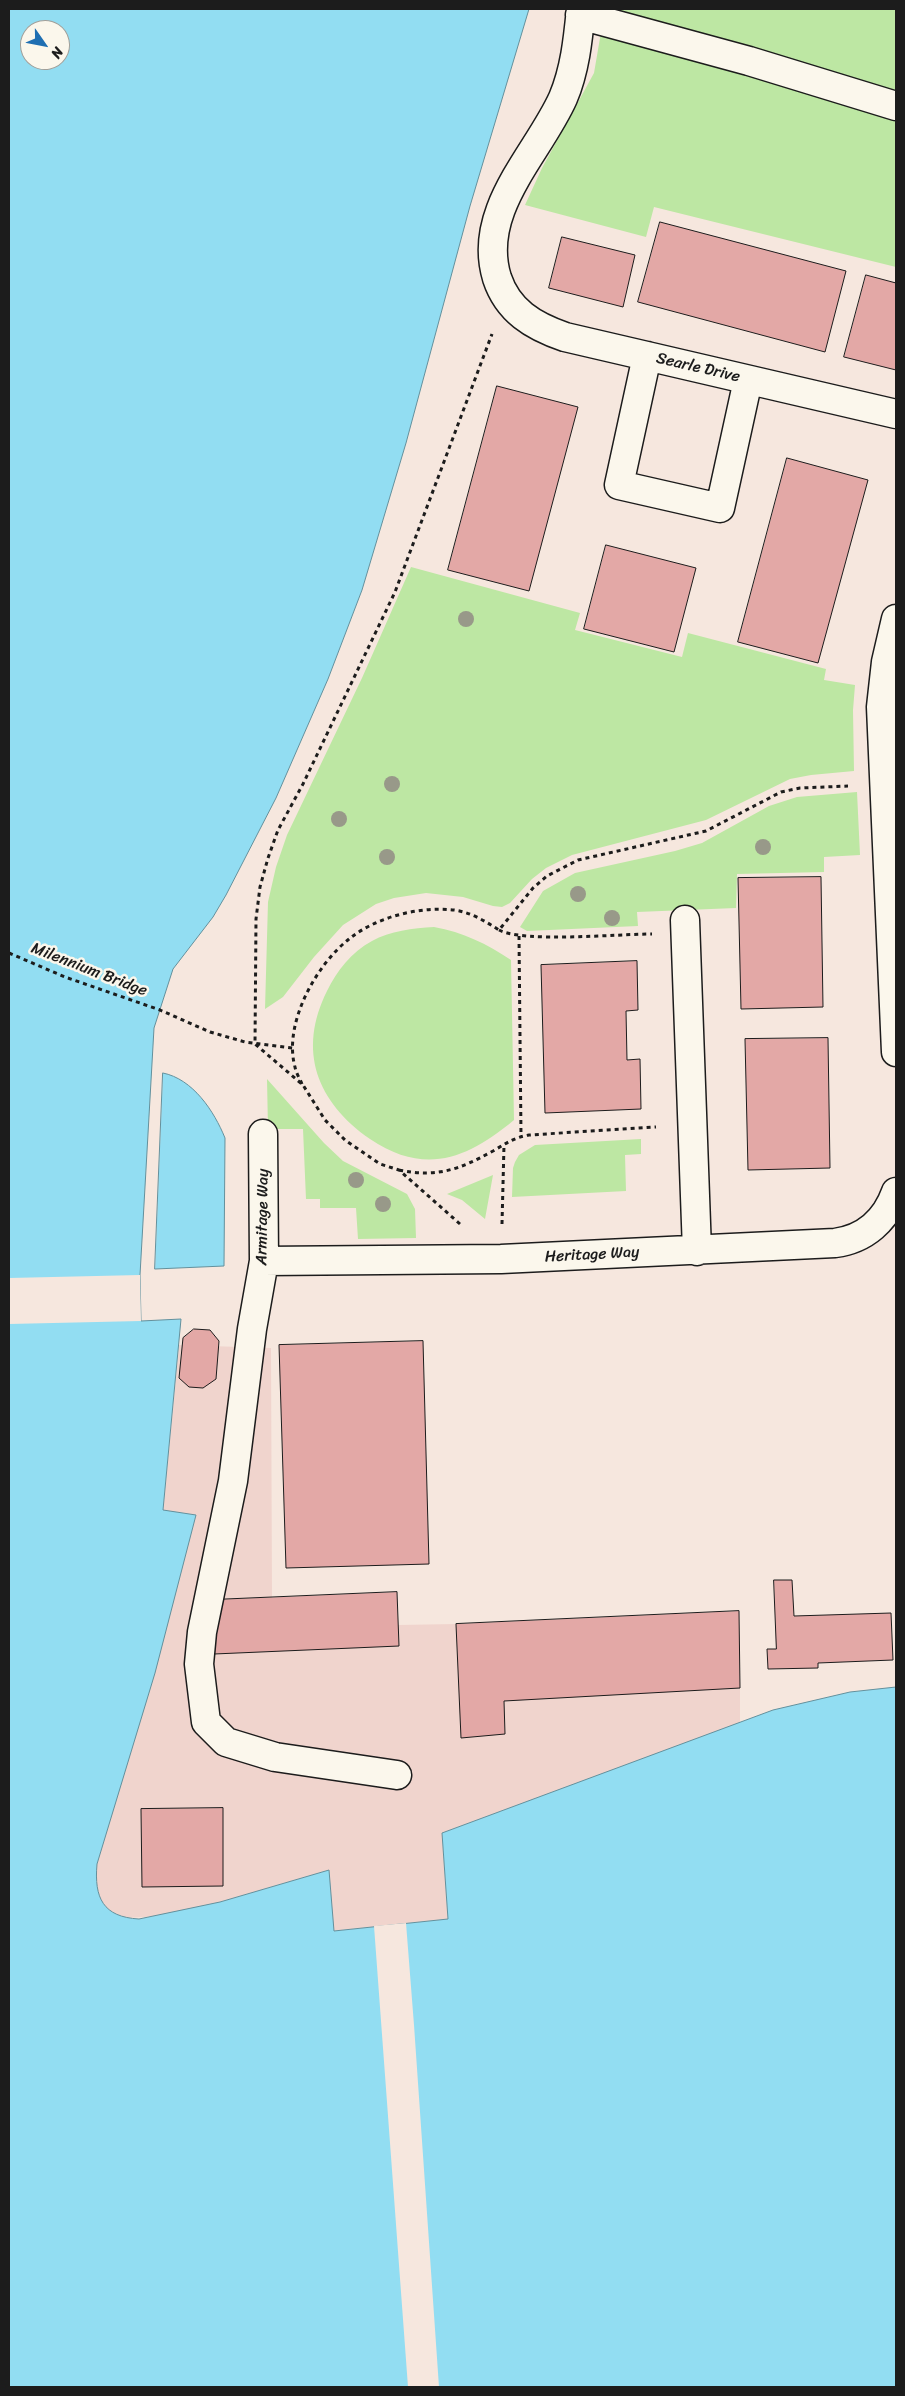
<!DOCTYPE html>
<html>
<head>
<meta charset="utf-8">
<style>
  body { margin:0 }
  #map { position:relative; width:905px; height:2396px; overflow:hidden; background:#f6e7de; font-family:Sriracha,sans-serif }
  canvas { display:block }
  .frame { position:absolute; inset:0; border:10px solid #1c1c1c; pointer-events:none }
  .north { position:absolute; left:20px; top:20px; width:50px; height:50px; box-sizing:border-box; background:#fbf7ec; border:1px solid #a29f99; border-radius:50%; rotate:123deg; font-size:14px; font-weight:700; line-height:20px; text-align:center; color:#1c1c1c }
  .north::after { content:''; display:block; margin:auto; width:18px; height:22px; background:#1f6fb2; clip-path:polygon(50% 0,100% 100%,50% 72%,0 100%) }
</style>
</head>
<body>
<div id="map">
<canvas width="905" height="2396"></canvas>
<div class="frame"></div>
<div class="north">N</div>
</div>
<script>
const ctx = document.querySelector('canvas').getContext('2d');
ctx.lineJoin = 'round';
function paint(path, color) { ctx.fillStyle = color; ctx.fill(path, 'evenodd'); }
function trace(path, color, width, dash) { ctx.strokeStyle = color; ctx.lineWidth = width; ctx.lineCap = dash ? 'butt' : 'round'; ctx.setLineDash(dash || []); ctx.stroke(path); }
function drawText(font, color, halo, rows, align = 'center') {
  ctx.font = font + ' Sriracha,sans-serif'; ctx.lineWidth = 5; ctx.setLineDash([]); ctx.textBaseline = 'middle'; ctx.strokeStyle = halo; ctx.fillStyle = color; for (const [text, x, y, turn = 0] of rows) {
    ctx.save(); ctx.translate(x, y); ctx.rotate((+turn || 0) * Math.PI / 180); ctx.textAlign = isNaN(turn) ? turn : align; if (halo) ctx.strokeText(text, 0, 0); ctx.fillText(text, 0, 0); ctx.restore();
  }
}
paint(new Path2D(`
  M 179,1345 L 271,1348 L 272,1598 L 398,1625 L 456,1624 L 740,1688 L 740,1724 L 442,1833 L 448,1919 L 333,1931 L 329,1870 L 220,1902 L 160,1916 L 127,1918 L 111,1912 L 102,1903 L 97,1891 L 97,1864 L 196,1515 L 163,1511 Z`), '#f0d4cd');
paint(new Path2D(`
  M 605,9 L 896,9 L 896,267 L 654,207 L 646,237 L 525,205 L 542,168 L 594,73 Z
  M 411,567 L 580,613 L 575,630 L 682,657 L 688,633 L 826,669 L 824,680 L 855,685 L 853,710 L 854,771 L 811,775 L 790,779 L 706,820 L 572,855 L 546,868 L 532,879 L 510,903 L 502,907 L 493,906 L 463,897 L 426,893 L 394,898 L 376,904 L 343,925 L 314,957 L 283,997 L 265,1009 L 268,902 L 276,867 L 287,835 L 362,678 Z
  M 857,792 L 860,855 L 824,857 L 824,872 L 737,874 L 736,908 L 637,912 L 638,926 L 527,931 L 520,927 L 543,891 L 575,873 L 675,851 L 702,843 L 769,806 L 797,797 Z
  M 434,927 C 463,932 487,944 511,960 L 514,1120 C 467,1159 425,1176 370,1139 C 317,1102 297,1051 327,991 C 337,971 351,952 372,941 C 390,931 413,928 434,927 Z
  M 267,1079 L 324,1143 L 343,1161 L 407,1194 L 415,1209 L 416,1238 L 358,1239 L 356,1208 L 320,1208 L 320,1199 L 306,1199 L 303,1129 L 268,1129 Z
  M 641,1139 L 641,1154 L 625,1155 L 626,1191 L 512,1197 L 513,1168 L 515,1162 L 519,1155 L 535,1145 Z
  M 493,1175 L 485,1219 L 462,1200 L 447,1194 Z`), '#bde7a3');
const water = new Path2D(`
  M 9,9 L 529,9 L 470,206 L 406,443 L 362,590 L 328,679 L 276,798 L 226,895 L 213,917 L 173,969 L 154,1028 L 140,1275 L 141,1321 L 181,1319 L 163,1510 L 196,1515 L 155,1673 L 97,1864 C 94,1898 103,1917 139,1919 L 220,1902 L 329,1870 L 334,1931 L 448,1919 L 442,1833 L 773,1710 L 850,1692 L 896,1687 L 896,2387 L 9,2387 ZM 30,30 L 60,30 L 60,60 L 30,60 Z
  M 163,1073 C 193,1079 214,1111 225,1138 L 224,1266 L 155,1269 Z`);
paint(water, '#92ddf2');
trace(water, '#63909c', 1);
paint(new Path2D(`
  M 140,1275 L 141,1321 L 9,1324 L 9,1278 Z
  M 406,1923 L 414,2025 L 439,2387 L 408,2387 L 374,1926 Z`), '#f6e7de');
const building = new Path2D(`
  M 660,222 L 846,271 L 825,352 L 638,302 Z
  M 562,237 L 635,255 L 623,307 L 549,288 Z
  M 866,275 L 896,283 L 896,370 L 844,357 Z
  M 497,386 L 578,407 L 529,591 L 448,570 Z
  M 787,458 L 868,480 L 818,663 L 738,642 Z
  M 606,545 L 696,568 L 674,652 L 584,629 Z
  M 821,877 L 823,1007 L 741,1009 L 738,878 Z
  M 637,961 L 638,1010 L 626,1011 L 627,1060 L 640,1059 L 641,1109 L 545,1113 L 541,965 Z
  M 828,1038 L 830,1168 L 748,1170 L 745,1039 Z
  M 194,1329 L 210,1330 L 219,1341 L 216,1379 L 203,1388 L 189,1387 L 179,1378 L 183,1338 Z
  M 423,1341 L 429,1564 L 286,1568 L 279,1345 Z
  M 774,1580 L 792,1580 L 794,1616 L 891,1613 L 893,1660 L 818,1663 L 818,1668 L 768,1669 L 767,1649 L 776,1649 Z
  M 397,1592 L 399,1646 L 214,1654 L 212,1600 Z
  M 739,1611 L 740,1688 L 504,1701 L 505,1734 L 461,1738 L 456,1624 Z
  M 223,1808 L 223,1886 L 142,1887 L 141,1809 Z`);
paint(building, '#e3a8a6');
trace(building, '#1c1c1c', 1);
const minor = new Path2D(`
  M 581,9 C 578,39 575,70 563,98 C 538,154 476,210 497,278 C 508,311 533,326 565,337 L 896,414
  M 580,15 L 749,61 L 896,106
  M 647,356 L 619,485 L 720,508 L 748,380
  M 896,619 L 886,662 L 881,707 L 896,1052
  M 685,920 L 697,1251
  M 263,1134 L 264,1261 L 252,1329 L 233,1481 L 202,1632 L 199,1664 L 206,1722 L 226,1742 L 275,1757 L 397,1775
  M 264,1261 L 501,1259 L 835,1243 C 865,1239 886,1220 896,1192`);
trace(minor, '#1c1c1c', 31);
trace(new Path2D(`
  M 499,930 C 524,943 618,934 652,934
  M 519,936 L 521,1136
  M 9,953 L 65,977 L 160,1010 L 210,1032 L 245,1042 L 293,1048
  M 302,1084 C 300,1079 296,1073 295,1067 C 283,1024 316,965 349,939 C 376,917 420,906 454,910 C 470,912 485,921 499,930 L 533,888 L 547,876 L 578,860 L 706,831 L 781,792 L 800,788 L 848,786
  M 399,1170 C 438,1178 460,1169 493,1151 C 505,1144 515,1137 529,1135 L 656,1127
  M 460,1224 L 399,1170 L 380,1164 L 345,1140 L 325,1120 L 303,1085 L 255,1044 L 256,919 L 260,887 L 268,858 L 278,830 L 303,784 L 395,592 L 492,334
  M 502,1224 L 504,1145`), '#1c1c1c', 3, [4, 4]);
trace(minor, '#fbf7ec', 28);
ctx.fillStyle = '#989989';
for (const [x, y] of [
  [466,619],
  [392,784],
  [339,819],
  [763,847],
  [387,857],
  [578,894],
  [612,918],
  [356,1180],
  [383,1204]
]) { ctx.beginPath(); ctx.arc(x, y, 8, 0, 2 * Math.PI); ctx.fill(); }
drawText('16px', '#1c1c1c', '#fbf7ec', [
  ["Searle Drive",698,368,13],
  ["Milennium Bridge",89,970,21],
  ["Armitage Way",263,1217,-89],
  ["Heritage Way",592,1255,-3]
]);
</script>
</body>
</html>
